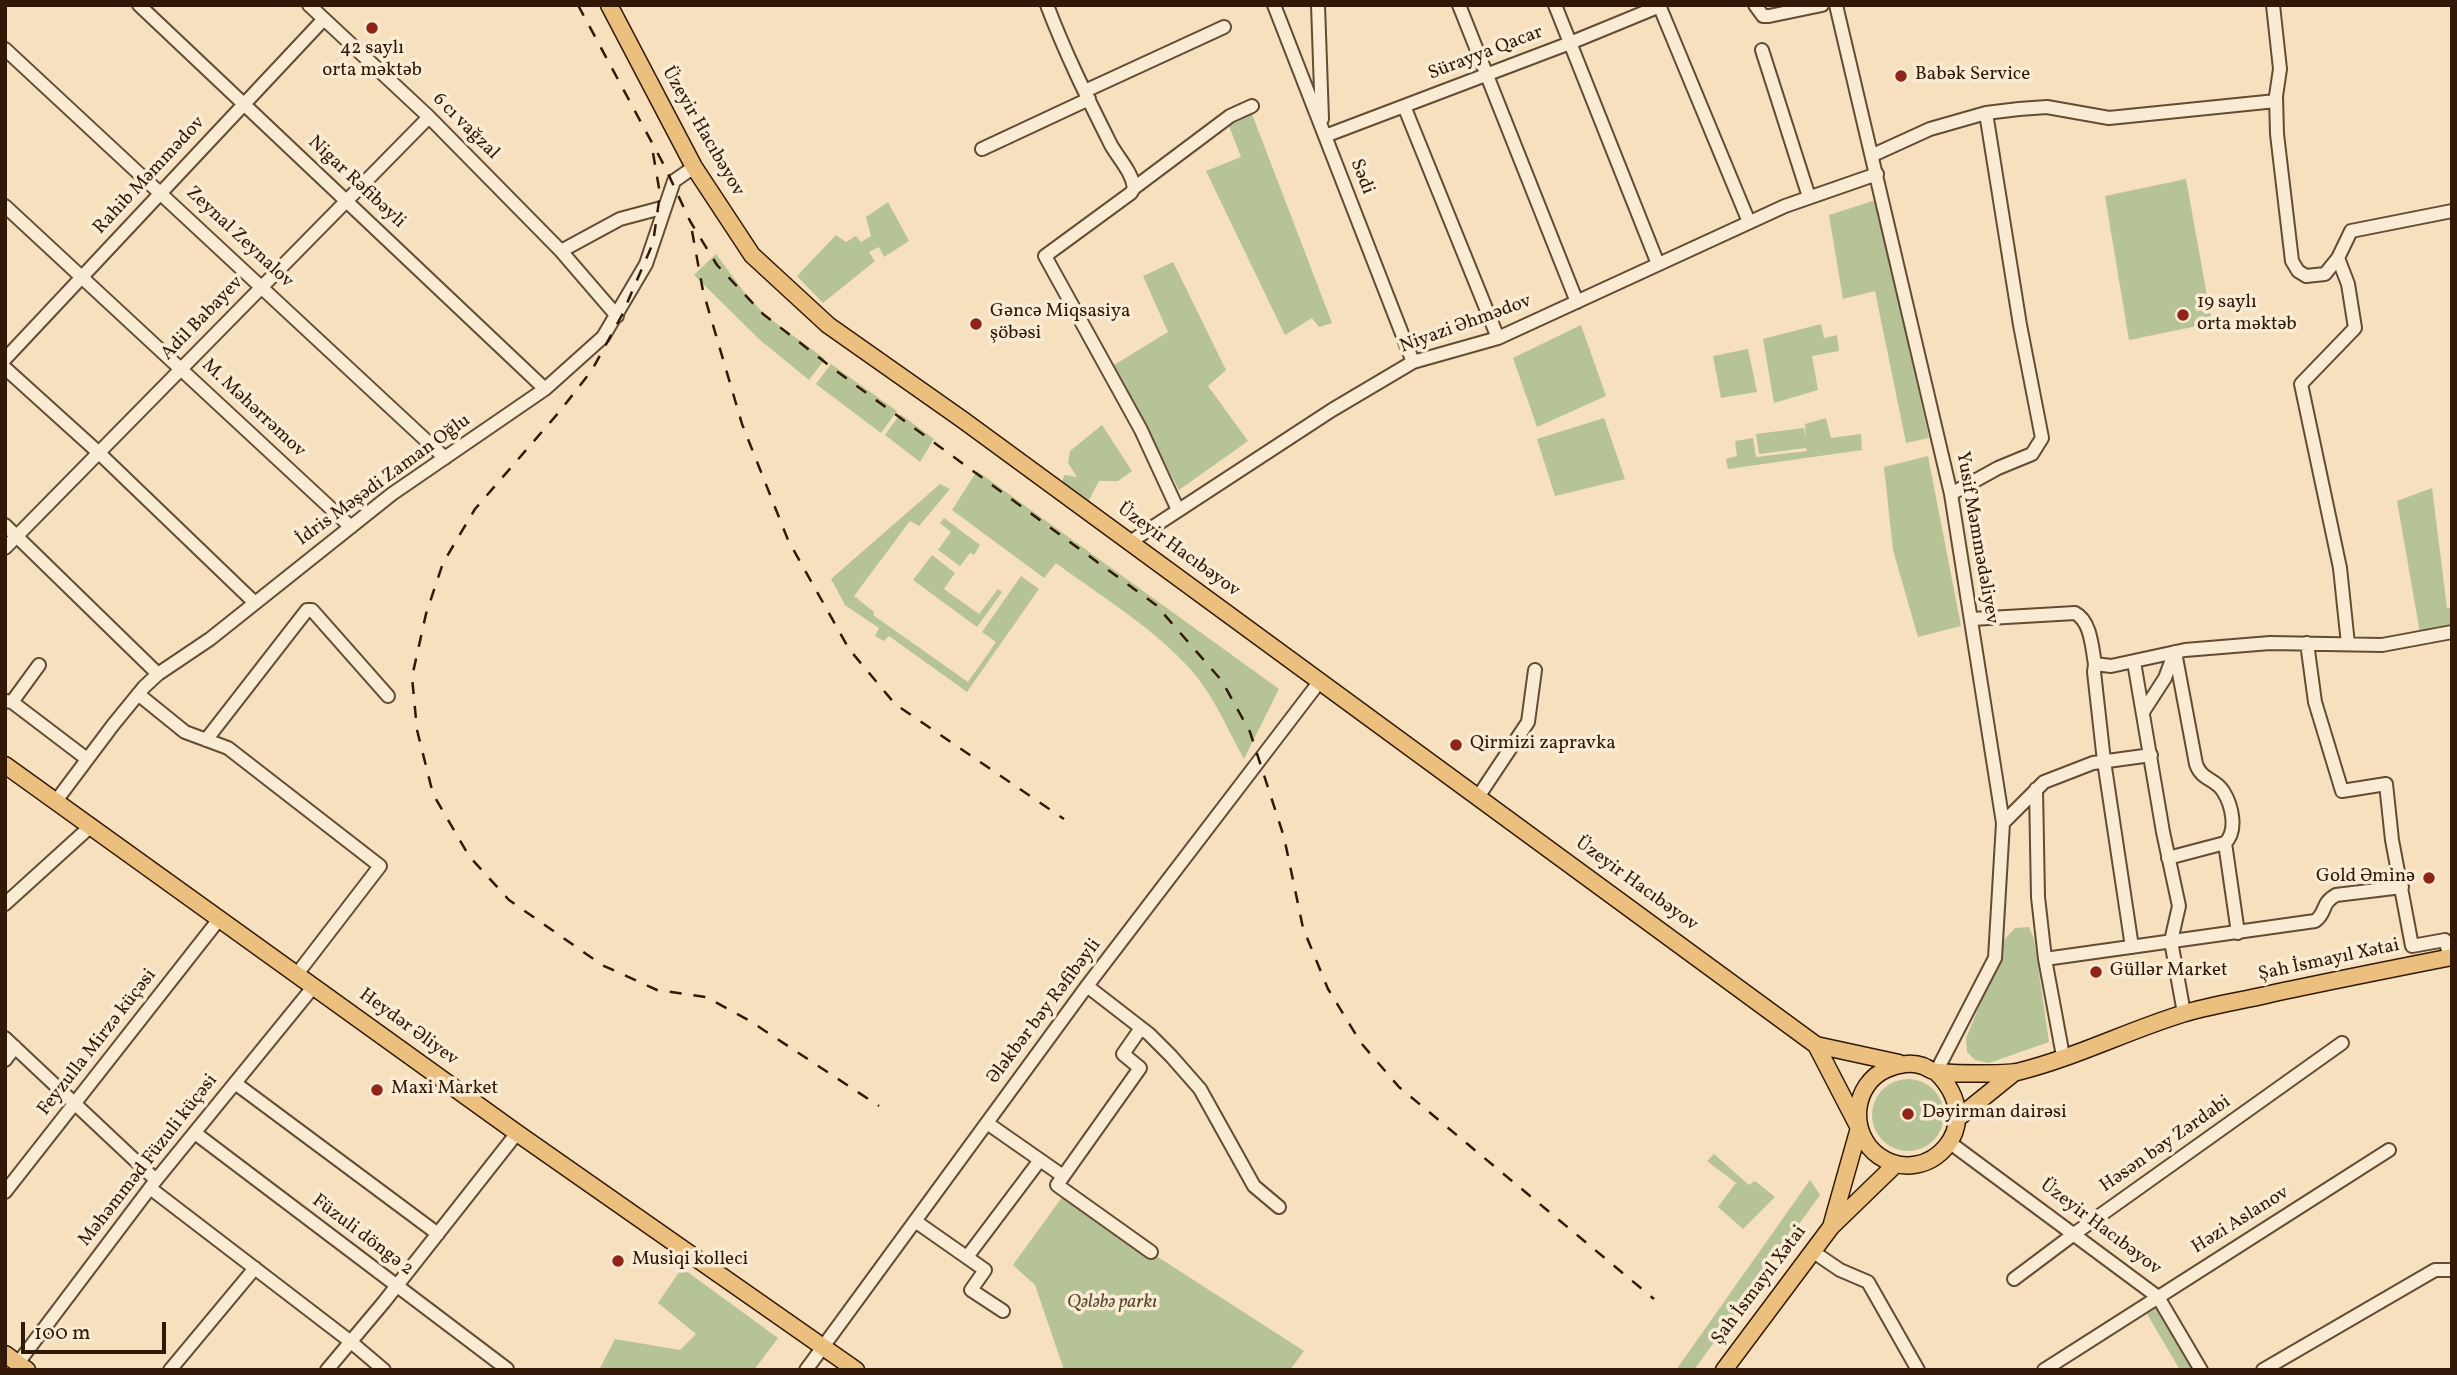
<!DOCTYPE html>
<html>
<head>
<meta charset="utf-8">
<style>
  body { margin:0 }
  #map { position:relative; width:2457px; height:1375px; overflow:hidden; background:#f6e0bd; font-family:Vollkorn,serif }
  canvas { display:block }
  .frame { position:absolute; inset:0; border:7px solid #321907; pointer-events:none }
  .scale { position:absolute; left:21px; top:1322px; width:145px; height:32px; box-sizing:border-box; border:4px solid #321907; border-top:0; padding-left:9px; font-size:21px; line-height:24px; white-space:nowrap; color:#321907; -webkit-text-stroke:5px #f9ebd4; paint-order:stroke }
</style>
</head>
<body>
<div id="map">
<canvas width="2457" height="1375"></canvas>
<div class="frame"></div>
<div class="scale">100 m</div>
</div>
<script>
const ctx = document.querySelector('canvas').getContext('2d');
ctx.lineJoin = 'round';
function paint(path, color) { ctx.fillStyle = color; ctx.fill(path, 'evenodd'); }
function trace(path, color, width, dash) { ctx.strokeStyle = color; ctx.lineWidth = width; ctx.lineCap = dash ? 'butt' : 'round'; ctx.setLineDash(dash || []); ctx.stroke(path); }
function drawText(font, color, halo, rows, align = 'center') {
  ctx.font = font + ' Vollkorn,serif'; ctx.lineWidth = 7; ctx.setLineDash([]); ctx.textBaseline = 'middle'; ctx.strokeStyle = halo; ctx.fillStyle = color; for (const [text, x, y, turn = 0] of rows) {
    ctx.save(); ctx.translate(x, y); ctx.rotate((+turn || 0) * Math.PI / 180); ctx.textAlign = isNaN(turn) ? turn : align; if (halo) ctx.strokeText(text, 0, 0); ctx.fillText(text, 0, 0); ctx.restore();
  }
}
paint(new Path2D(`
  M 1252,114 L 1332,323 L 1319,327 L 1312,318 L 1285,335 L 1206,171 L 1241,157 L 1229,126 Z
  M 2186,179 L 2212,323 L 2129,340 L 2105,196 Z
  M 1876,200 L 1929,438 L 1906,443 L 1875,291 L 1843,299 L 1829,215 Z
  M 888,202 L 909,241 L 884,257 L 879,247 L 869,252 L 875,261 L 823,303 L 797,276 L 836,235 L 846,242 L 856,236 L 861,242 L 871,236 L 866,217 Z
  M 716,254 L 744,292 L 765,315 L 825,359 L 809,380 L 760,340 L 694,275 Z
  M 1173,262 L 1226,370 L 1208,386 L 1248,441 L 1179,490 L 1114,365 L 1168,332 L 1143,276 Z
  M 1821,324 L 1824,338 L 1837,335 L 1839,351 L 1812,356 L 1818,390 L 1774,403 L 1763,339 Z
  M 1581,325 L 1606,396 L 1537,427 L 1513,358 Z
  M 1748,349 L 1757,392 L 1721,398 L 1713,356 Z
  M 831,364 L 897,411 L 881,433 L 816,384 Z
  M 900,414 L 934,439 L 920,462 L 885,435 Z
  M 1604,418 L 1625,479 L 1555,496 L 1537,439 Z
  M 1826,418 L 1831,438 L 1861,434 L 1862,450 L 1728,469 L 1726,459 L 1737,456 L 1735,441 L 1753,438 L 1756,457 L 1807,451 L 1806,448 L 1759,454 L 1756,434 L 1804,428 L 1806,439 L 1805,424 Z
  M 1102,425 L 1132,471 L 1118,481 L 1099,481 L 1088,502 L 1062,484 L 1064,475 L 1077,477 L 1068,463 L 1070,451 Z
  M 1928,456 L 1961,626 L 1918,637 L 1893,550 L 1884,467 Z
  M 977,471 L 1279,689 L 1244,759 C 1231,736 1220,710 1205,688 C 1172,639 1103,598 1056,563 L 1044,578 L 952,510 Z
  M 940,484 L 950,489 L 919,526 L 910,521 L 854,596 L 874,612 L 873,615 L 968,682 L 996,642 L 982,632 L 1021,576 L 1039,589 L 967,692 L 889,636 L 884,641 L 875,636 L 879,628 L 845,605 L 831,579 Z
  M 2432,488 L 2447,608 L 2452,608 L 2452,627 L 2420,633 L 2397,501 Z
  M 944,518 L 980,545 L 974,555 L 970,553 L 960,566 L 938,550 L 951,532 L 940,523 Z
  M 932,555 L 955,573 L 944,589 L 979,614 L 998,589 L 1002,592 L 977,627 L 913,580 Z
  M 2029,927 L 2034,939 L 2049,1042 L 1989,1063 L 1975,1060 L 1967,1052 L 1966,1038 L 2001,954 L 2004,940 L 2015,928 Z
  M1872 1115a36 36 0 1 1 72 0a36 36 0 1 1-72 0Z
  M 1714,1154 L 1749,1185 L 1755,1181 L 1775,1197 L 1743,1229 L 1718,1207 L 1736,1183 L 1707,1161 Z
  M 1810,1180 L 1820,1195 L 1694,1370 L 1676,1370 Z
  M 1063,1196 L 1304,1351 L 1290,1370 L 1064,1370 L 1035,1285 L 1013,1265 Z
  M 682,1268 L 778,1338 L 754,1370 L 599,1370 L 615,1339 L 680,1350 L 696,1334 L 658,1303 Z
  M 2159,1306 L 2196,1370 L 2180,1370 L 2147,1314 Z`), '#b6c396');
const minor = new Path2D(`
  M 139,5 L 545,389
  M 309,5 L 429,117 L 561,251 L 617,316
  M 1047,5 C 1065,53 1088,99 1111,145 C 1119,159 1132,172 1134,188 L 1131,193 L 1045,256 L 1141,430 L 1178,510
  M 1274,5 L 1413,362
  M 1318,5 L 1322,119
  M 1459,5 L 1577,302
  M 1555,5 L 1658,264
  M 1659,5 L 1749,222
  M 1755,5 L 1763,16 L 1769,16 L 1822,5
  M 1836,5 L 1951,494 L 2003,823 L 1995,958 L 1936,1072
  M 2273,5 L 2280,69 L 2276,96 L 2277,134 L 2292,261 L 2298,271 L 2306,276 L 2325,274 L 2338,258 L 2351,231 L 2452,211
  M 5,49 L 445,458
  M 1762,50 L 1809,197
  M 1085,91 L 1224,27
  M 1404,106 L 1498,338
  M 1325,136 L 1570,43 L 1660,6
  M 982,149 L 1089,99
  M 1873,155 L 1930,129 L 1986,113 L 2019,109 L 2047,107 L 2109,118 L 2276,101
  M 1134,188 L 1230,116 L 1252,106
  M 5,206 L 351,527
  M 561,251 L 620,219 L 665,207
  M 2338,258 L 2348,284 L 2355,328 L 2301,384 L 2340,568 L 2348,644
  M 5,359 L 323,20
  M 5,368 L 99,453 L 255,603
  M 1951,494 L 1998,468 L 2032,454 L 2042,438 L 2020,325 L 1986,113
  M 5,525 L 158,674
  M 1130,542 L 1332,410 L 1413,362 L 1498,338 L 1785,206 L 1877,174
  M 5,548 L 429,117
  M 1972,619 L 2075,613 C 2091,621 2092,648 2095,664 L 2111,666 L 2185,650 L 2270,643 L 2382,645 L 2452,632
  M 2307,643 L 2315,702 L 2342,791 L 2386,784 L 2392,840 L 2412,946 L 2445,940 L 2450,957
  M 2134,662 L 2163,832 L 2179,906 L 2171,941 L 2184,1013
  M 2095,664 L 2094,672 L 2104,761 L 2132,947
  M 138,694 L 185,732 L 228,748 L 380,866 L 297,974
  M 5,701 L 12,702 L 87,759
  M 12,702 L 39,665
  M 2143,712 L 2165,678 L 2174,654
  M 206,740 L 307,610 L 312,610 L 388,696
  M 2036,789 L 2038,897 L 2045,959 L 2063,1056
  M 1478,797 L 1528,722 L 1535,670
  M 56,801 L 113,725 L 144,687 L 158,674 L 210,639 L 392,494 L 545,389 L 603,337 L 646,264 L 674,181 L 694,167
  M 2003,823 L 2044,782 L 2093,763 L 2151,755
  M 2225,843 L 2238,933
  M 2168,858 L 2225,843 C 2238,831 2232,805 2223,791 C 2215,778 2202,781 2196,764 L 2175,652
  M 5,904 L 91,826
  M 2045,959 L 2315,921 C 2327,913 2320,904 2336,895 L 2402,887
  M 1087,986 L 1149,1034 L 1171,1056 L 1200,1089 L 1254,1186 L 1279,1207
  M 1141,1028 L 1123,1054 L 1140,1068 L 1057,1185 L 1151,1252
  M 5,1038 L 156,1180
  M 5,1060 L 15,1047
  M 235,1083 L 438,1234
  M 987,1123 L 1063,1176
  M 195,1133 L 507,1369
  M 1949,1142 L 2158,1297 L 2201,1370
  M 150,1188 L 351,1342 L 384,1370
  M 5,1192 L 220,918
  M 915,1221 L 985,1270 L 971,1290 L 1003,1311
  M 1812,1251 L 1840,1270 L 1868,1282 L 1918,1370
  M 967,1257 L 1040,1160
  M 2014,1279 L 2074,1234 L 2342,1043
  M 18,1363 L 156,1180 L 314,986
  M 170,1370 L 255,1268
  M 327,1370 L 384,1302 L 517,1133
  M 806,1370 L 1087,986 L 1320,681
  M 2044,1370 L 2389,1150
  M 2263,1370 L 2435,1270 L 2452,1270`);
const major = new Path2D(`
  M 609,5 L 694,167 L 752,255 L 828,325 L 963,420 L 1816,1045
  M 5,765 L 517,1133 L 856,1370
  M 1936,1072 C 1991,1125 1927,1190 1879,1156 C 1848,1134 1852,1084 1887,1069 C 1898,1064 1912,1062 1923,1066 C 1928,1068 1933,1072 1938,1072 C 1951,1074 2005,1074 2017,1072 C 2074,1058 2127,1031 2182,1014 C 2211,1005 2241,1001 2270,994 C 2330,981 2391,969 2452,957
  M 1958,1118 L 2015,1072
  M 1831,1227 L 1859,1128 L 1816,1045 L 1899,1063
  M 5,1354 L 27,1370
  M 1724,1370 L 1831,1227 L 1896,1164`);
trace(minor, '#634b34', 16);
trace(major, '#321907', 19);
trace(minor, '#f9ebd4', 12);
trace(major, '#ebc07e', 16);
trace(new Path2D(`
  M 578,5 L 665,167 L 690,221 L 717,265 L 763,314 L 835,370 L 1156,605 L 1222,681 L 1250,732 L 1284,837 L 1303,928 L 1328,989 L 1361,1043 L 1399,1087 L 1654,1299
  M 653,153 L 660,194 L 653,243 L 622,315 L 592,370 L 560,411 L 475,509 L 443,563 L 426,614 L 412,677 L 417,730 L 433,794 L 469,856 L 509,900 L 602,965 L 657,990 L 706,997 L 750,1021 L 879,1106
  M 692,231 L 703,291 L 742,424 L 788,540 L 849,649 L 895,704 L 1064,819`), '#321907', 2.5, [12, 12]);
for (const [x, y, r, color] of [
  [372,28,7,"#8f2418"],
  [1901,76,7,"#8f2418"],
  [2183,315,7,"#8f2418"],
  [976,324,7,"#8f2418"],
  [1456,745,7,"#8f2418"],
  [2429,878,7,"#8f2418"],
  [2096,972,7,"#8f2418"],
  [377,1090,7,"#8f2418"],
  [1908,1114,7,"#8f2418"],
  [618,1261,7,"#8f2418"]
]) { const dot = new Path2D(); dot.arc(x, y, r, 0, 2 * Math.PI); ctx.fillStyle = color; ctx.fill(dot); trace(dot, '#f9ebd4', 2.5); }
drawText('19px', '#321907', '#f9ebd4', [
  ["42 saylı",372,50,"center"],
  ["orta məktəb",372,72,"center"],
  ["Babək Service",1915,76],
  ["19 saylı",2197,304],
  ["orta məktəb",2197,326],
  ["Gəncə Miqsasiya",990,313],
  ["şöbəsi",990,335],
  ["Qirmizi zapravka",1470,745],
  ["Gold Əminə",2415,878,"right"],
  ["Güllər Market",2110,972],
  ["Maxi Market",391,1090],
  ["Dəyirman dairəsi",1922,1114],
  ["Musiqi kolleci",632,1261]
], 'left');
drawText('19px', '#321907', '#f9ebd4', [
  ["Sürayya Qacar",1486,54,-21],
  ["6 cı vağzal",465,127,45],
  ["Üzeyir Hacıbəyov",702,132,60],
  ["Rahib Məmmədov",150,176,-47],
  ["Sədi",1361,177,69],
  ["Nigar Rəfibəyli",356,183,43],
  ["Zeynal Zeynalov",239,238,43],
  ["Adil Babayev",203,319,-46],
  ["Niyazi Əhmədov",1466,325,-20],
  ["M. Məhərrəmov",253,409,43],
  ["İdris Məşədi Zaman Oğlu",384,481,-36],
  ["Yusif Məmmədəliyev",1976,538,80],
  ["Üzeyir Hacıbəyov",1178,551,36],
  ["Üzeyir Hacıbəyov",1636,885,36],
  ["Şah İsmayıl Xətai",2329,961,-12],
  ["Ələkbər bəy Rəfibəyli",1045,1012,-53],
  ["Heydər Əliyev",408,1028,36],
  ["Feyzulla Mirzə küçəsi",98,1043,-52],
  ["Həsən bəy Zərdabi",2166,1145,-35],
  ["Məhəmməd Füzuli küçəsi",149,1161,-52],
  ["Həzi Aslanov",2241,1221,-32],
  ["Üzeyir Hacıbəyov",2100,1228,37],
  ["Füzuli döngə 2",362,1236,37],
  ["Şah İsmayıl Xətai",1760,1286,-53]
]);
drawText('italic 19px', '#5a4c32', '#f9ebd4', [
  ["Qələbə parkı",1112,1304]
]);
</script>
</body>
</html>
